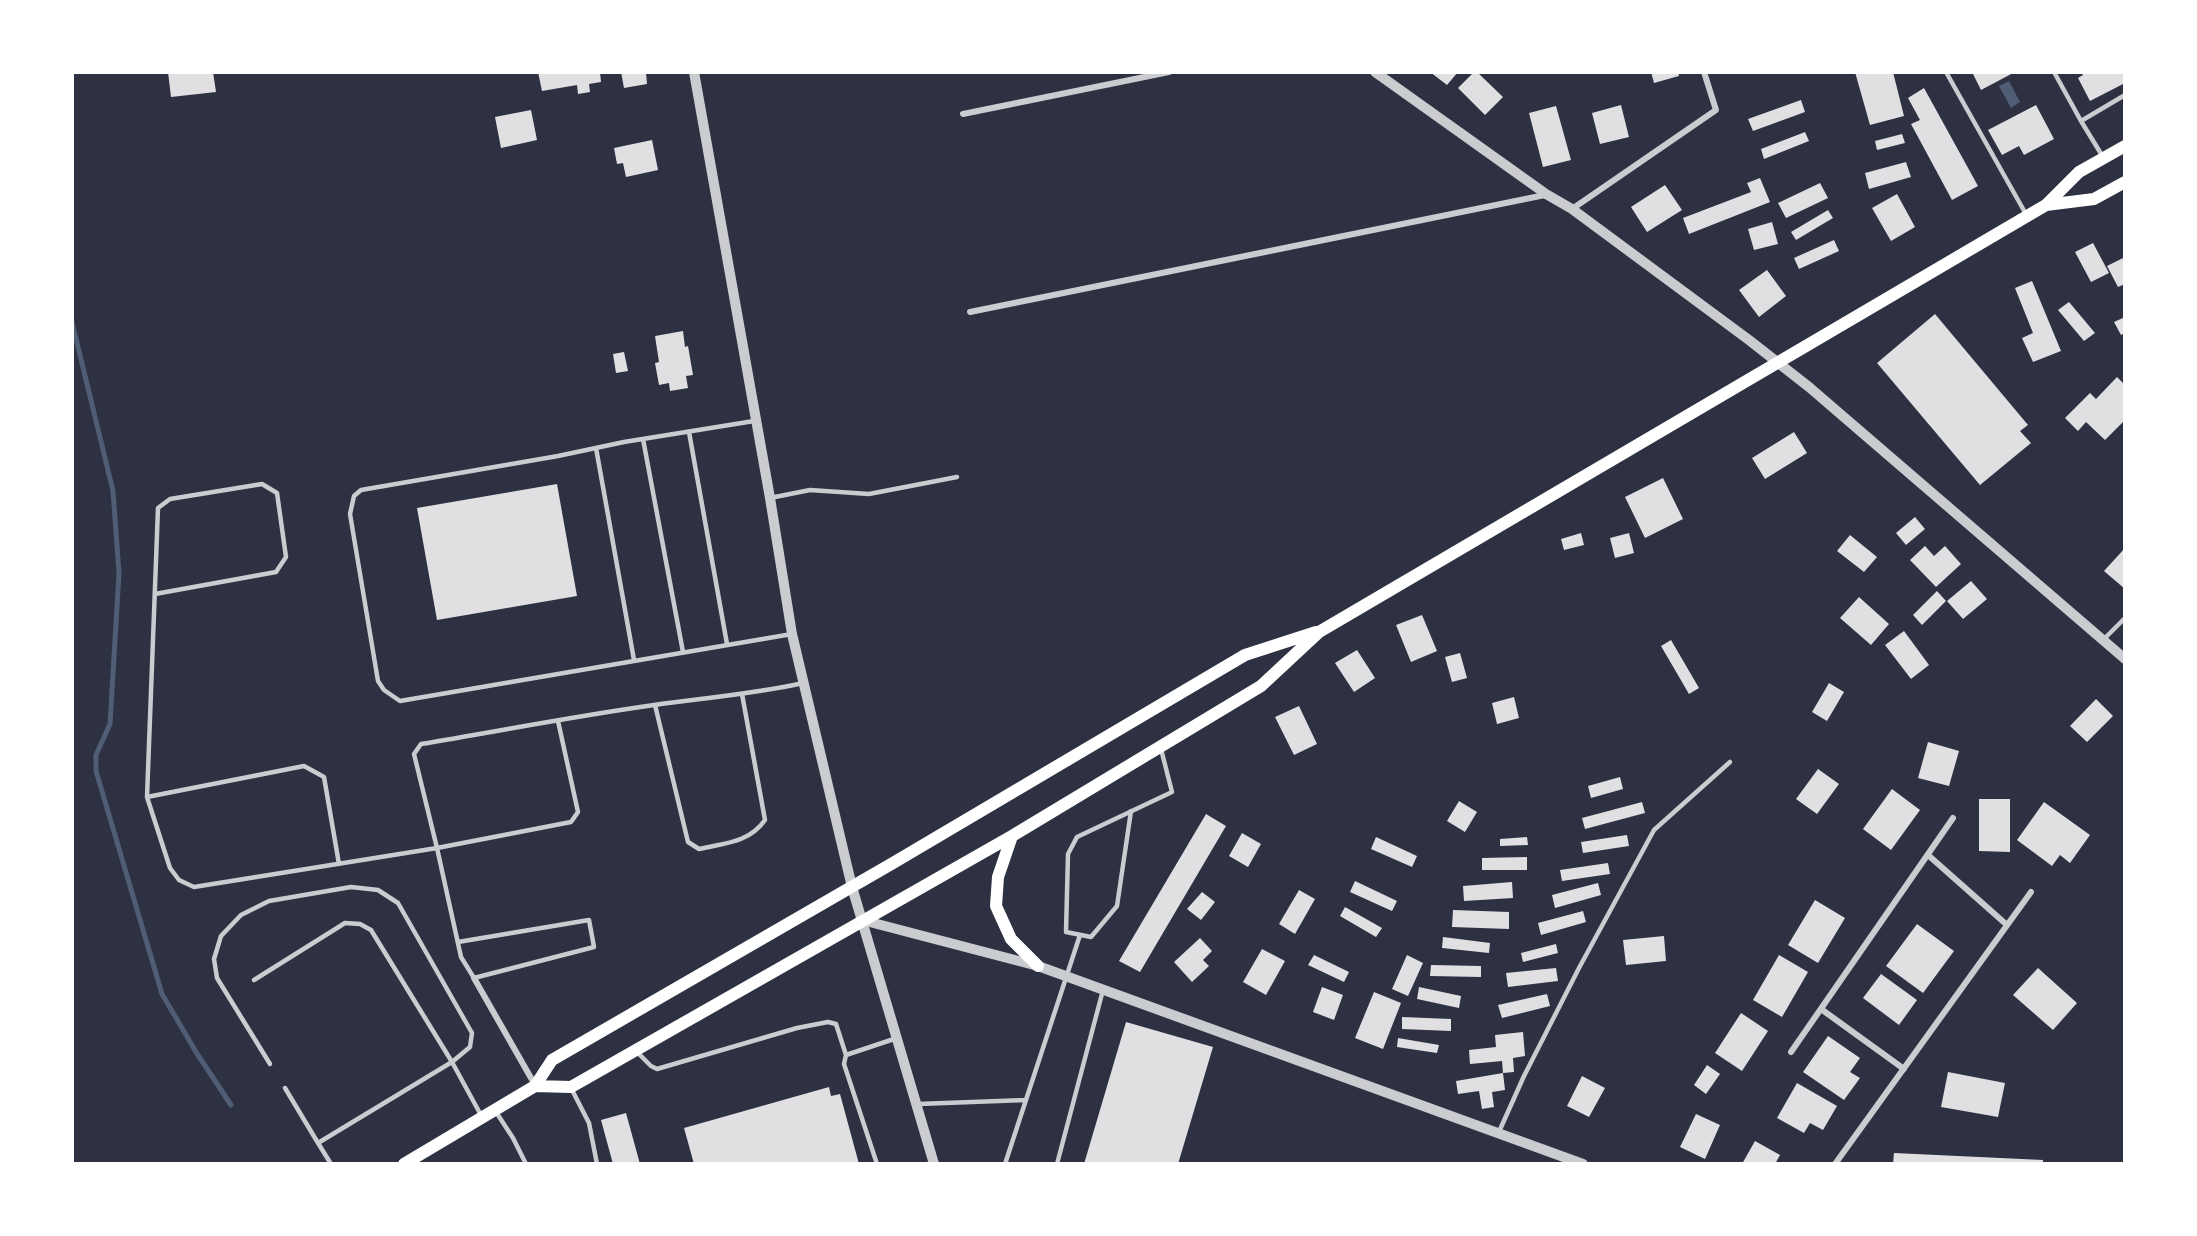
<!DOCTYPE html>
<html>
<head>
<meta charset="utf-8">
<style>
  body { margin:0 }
  #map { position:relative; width:2197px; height:1236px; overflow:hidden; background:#2d3142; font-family:Raleway,sans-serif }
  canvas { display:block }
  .frame { position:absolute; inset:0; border:74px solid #fff; pointer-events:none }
</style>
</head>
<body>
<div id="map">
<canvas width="2197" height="1236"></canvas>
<div class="frame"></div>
</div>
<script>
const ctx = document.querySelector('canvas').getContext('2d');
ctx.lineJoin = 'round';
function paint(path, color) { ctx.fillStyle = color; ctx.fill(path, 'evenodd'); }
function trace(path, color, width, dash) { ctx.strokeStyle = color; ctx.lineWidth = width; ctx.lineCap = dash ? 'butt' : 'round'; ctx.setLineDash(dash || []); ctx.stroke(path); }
paint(new Path2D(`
  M 2009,81 L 2020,102 L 2011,108 L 1999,86 Z`), '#4f5d75');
trace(new Path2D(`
  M 72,322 L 113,491 L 119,573 L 110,724 L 96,755 L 96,771 L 162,994 L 196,1052 L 231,1105`), '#4f5d75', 5);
paint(new Path2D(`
  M 168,72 L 213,72 L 216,92 L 171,97 Z
  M 538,72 L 600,72 L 601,82 L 589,84 L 590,92 L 578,94 L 577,85 L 542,91 Z
  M 621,72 L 646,72 L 647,84 L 624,88 Z
  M 1430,72 L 1458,72 L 1447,85 Z
  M 1474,72 L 1477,72 L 1503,97 L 1485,115 L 1458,88 Z
  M 1651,72 L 1678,72 L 1679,76 L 1654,83 Z
  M 1855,72 L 1893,72 L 1904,116 L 1870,125 Z
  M 1972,72 L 2015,72 L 1981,90 Z
  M 2081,72 L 2125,72 L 2125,83 L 2090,101 L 2078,78 L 2083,75 Z
  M 1924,88 L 1978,186 L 1952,200 L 1911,124 L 1920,120 L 1908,98 Z
  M 1801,100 L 1805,112 L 1753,131 L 1748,119 Z
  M 1621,105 L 1629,137 L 1600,144 L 1592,113 Z
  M 2036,105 L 2054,139 L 2024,155 L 2019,146 L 2002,155 L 1988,130 Z
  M 1556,106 L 1571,160 L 1543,167 L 1529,113 Z
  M 531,110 L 537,140 L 501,148 L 495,117 Z
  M 1805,132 L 1809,141 L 1764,159 L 1761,149 Z
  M 1902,134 L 1905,143 L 1877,150 L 1875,141 Z
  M 652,140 L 658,170 L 626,177 L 623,163 L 617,164 L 614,148 Z
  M 1906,162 L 1911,177 L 1869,189 L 1865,173 Z
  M 1760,178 L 1770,202 L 1689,234 L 1683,218 L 1751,192 L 1747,183 Z
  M 1820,183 L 1828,198 L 1786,218 L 1778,203 Z
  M 1665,185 L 1682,210 L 1647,232 L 1631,207 Z
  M 1897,194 L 1915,227 L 1891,241 L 1872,208 Z
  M 1828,210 L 1833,218 L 1796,240 L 1791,232 Z
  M 1772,222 L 1778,244 L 1754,250 L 1748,229 Z
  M 1834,240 L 1839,251 L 1799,269 L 1794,258 Z
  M 2093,243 L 2109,273 L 2091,282 L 2075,252 Z
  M 2125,257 L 2125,284 L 2118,287 L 2107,266 Z
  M 1767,270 L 1786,296 L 1759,317 L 1739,290 Z
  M 2032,281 L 2061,351 L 2033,362 L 2022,338 L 2033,333 L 2015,288 Z
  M 2069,302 L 2095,333 L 2084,341 L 2058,310 Z
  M 1935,314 L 2028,425 L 2020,431 L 2031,443 L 1980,485 L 1877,363 Z
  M 2125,317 L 2125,333 L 2121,335 L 2114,322 Z
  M 683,331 L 685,347 L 688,346 L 693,375 L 686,376 L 688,388 L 670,391 L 669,383 L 659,385 L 655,363 L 659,362 L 655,336 Z
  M 624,352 L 628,371 L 616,373 L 613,354 Z
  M 2117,377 L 2125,385 L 2125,420 L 2105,440 L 2086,422 L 2078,431 L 2065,418 L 2090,393 L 2096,399 Z
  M 1794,432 L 1807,453 L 1765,479 L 1752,458 Z
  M 1663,478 L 1683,519 L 1645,538 L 1625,497 Z
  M 557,484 L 577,596 L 437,620 L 417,508 Z
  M 1915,517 L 1925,529 L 1906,545 L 1896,533 Z
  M 1581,533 L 1584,545 L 1564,550 L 1561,539 Z
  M 1629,533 L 1634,553 L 1615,558 L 1610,538 Z
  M 1850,535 L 1877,557 L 1864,572 L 1837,551 Z
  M 1925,546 L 1934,556 L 1945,546 L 1961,564 L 1936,587 L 1910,560 Z
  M 2125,548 L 2125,589 L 2104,571 Z
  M 1971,581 L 1987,599 L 1963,619 L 1947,601 Z
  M 1937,591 L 1946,601 L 1922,625 L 1913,615 Z
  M 1859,597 L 1889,624 L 1871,645 L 1840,618 Z
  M 1422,615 L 1437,651 L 1411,662 L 1396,625 Z
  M 1904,631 L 1929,665 L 1911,679 L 1885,645 Z
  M 1671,640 L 1699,688 L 1689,694 L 1661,646 Z
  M 1357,650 L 1375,678 L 1354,692 L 1335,663 Z
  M 1460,653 L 1467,678 L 1452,682 L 1445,657 Z
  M 1829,683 L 1844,692 L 1827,721 L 1812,712 Z
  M 1514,697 L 1519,718 L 1497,724 L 1492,703 Z
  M 2096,699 L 2113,716 L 2087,742 L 2070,726 Z
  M 1299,706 L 1317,744 L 1294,755 L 1275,717 Z
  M 1928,742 L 1959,751 L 1949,786 L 1918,778 Z
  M 1818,769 L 1839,784 L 1817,814 L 1796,799 Z
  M 1620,777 L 1623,789 L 1591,798 L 1588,786 Z
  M 1892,789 L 1920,810 L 1891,850 L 1863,829 Z
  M 1979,799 L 2010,799 L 2010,852 L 1979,851 Z
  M 1459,801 L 1477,812 L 1465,832 L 1447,821 Z
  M 1642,802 L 1645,813 L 1585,829 L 1582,818 Z
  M 2044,802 L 2090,835 L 2070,863 L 2060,855 L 2052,866 L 2017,840 Z
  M 1206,814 L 1226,826 L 1140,972 L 1119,961 Z
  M 1242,833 L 1261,844 L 1248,867 L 1229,856 Z
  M 1627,835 L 1629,846 L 1583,853 L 1581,842 Z
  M 1376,837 L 1417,856 L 1412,867 L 1371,849 Z
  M 1527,837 L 1528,845 L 1500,846 L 1500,839 Z
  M 1527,857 L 1527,870 L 1482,870 L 1482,858 Z
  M 1608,863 L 1610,874 L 1562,881 L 1560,870 Z
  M 1355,881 L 1397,901 L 1392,911 L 1350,892 Z
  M 1512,882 L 1513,898 L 1464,901 L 1463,886 Z
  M 1598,883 L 1601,895 L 1555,908 L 1552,895 Z
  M 1299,890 L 1315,899 L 1295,934 L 1279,924 Z
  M 1202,892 L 1215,902 L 1201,920 L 1187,909 Z
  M 1815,900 L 1845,918 L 1818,963 L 1788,945 Z
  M 1345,907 L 1382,928 L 1376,937 L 1340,916 Z
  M 1453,910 L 1509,912 L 1509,929 L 1452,927 Z
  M 1583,911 L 1586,922 L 1541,935 L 1538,923 Z
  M 1917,924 L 1954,951 L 1923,993 L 1886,966 Z
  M 1664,936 L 1666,961 L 1626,965 L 1623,940 Z
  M 1443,937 L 1490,943 L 1489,953 L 1442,948 Z
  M 1200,938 L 1212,951 L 1203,960 L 1209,966 L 1192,982 L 1174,962 Z
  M 1556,944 L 1558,953 L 1523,962 L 1521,953 Z
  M 1262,949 L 1285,961 L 1266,995 L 1243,982 Z
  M 1314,955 L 1349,972 L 1344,982 L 1308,965 Z
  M 1407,955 L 1423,963 L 1408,996 L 1392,989 Z
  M 1779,955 L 1808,972 L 1782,1017 L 1753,1000 Z
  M 1431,965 L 1481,966 L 1481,977 L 1430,976 Z
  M 1556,968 L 1558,981 L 1508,987 L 1506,973 Z
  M 2038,968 L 2077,1003 L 2053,1030 L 2013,995 Z
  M 1881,974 L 1917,1000 L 1899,1025 L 1863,998 Z
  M 1322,987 L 1343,995 L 1334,1020 L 1313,1012 Z
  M 1419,987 L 1461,996 L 1459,1008 L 1417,999 Z
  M 1374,992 L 1401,1003 L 1383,1049 L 1355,1038 Z
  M 1547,994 L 1550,1006 L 1502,1018 L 1498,1005 Z
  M 1741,1013 L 1768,1031 L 1742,1071 L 1715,1053 Z
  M 1402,1017 L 1451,1019 L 1451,1031 L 1402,1029 Z
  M 1126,1022 L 1213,1047 L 1178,1164 L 1084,1164 Z
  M 1523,1032 L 1525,1056 L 1513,1058 L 1514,1072 L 1503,1073 L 1502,1061 L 1470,1064 L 1469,1050 L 1496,1047 L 1495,1035 Z
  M 1828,1036 L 1860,1058 L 1850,1072 L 1860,1078 L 1844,1100 L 1803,1072 Z
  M 1398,1038 L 1439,1045 L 1437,1053 L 1397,1047 Z
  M 1707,1065 L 1720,1074 L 1706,1094 L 1694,1085 Z
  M 1948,1072 L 2005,1083 L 1998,1117 L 1941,1107 Z
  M 1503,1073 L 1505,1090 L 1492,1092 L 1494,1107 L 1482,1109 L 1479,1091 L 1458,1094 L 1456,1081 Z
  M 1582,1076 L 1605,1088 L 1589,1117 L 1567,1106 Z
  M 1797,1083 L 1837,1106 L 1823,1130 L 1810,1123 L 1804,1133 L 1777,1118 Z
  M 829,1087 L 831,1096 L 840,1094 L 859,1164 L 694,1164 L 684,1128 Z
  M 626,1113 L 640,1164 L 613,1164 L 601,1120 Z
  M 1696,1114 L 1720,1125 L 1705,1159 L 1680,1147 Z
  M 1755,1141 L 1780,1155 L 1775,1164 L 1742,1164 Z
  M 1894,1153 L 2043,1160 L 2043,1164 L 1893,1164 Z`), '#e0e0e3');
trace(new Path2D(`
  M 1946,72 L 2027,216
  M 2054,72 L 2081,121
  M 2103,157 L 2081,121 L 2125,95
  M 754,421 L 624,442 L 558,456 L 361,490 L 354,496 L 350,514 L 378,681 L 384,690 L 400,701 L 792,634
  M 689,432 L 727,644
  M 643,439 L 683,652
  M 596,448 L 634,660
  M 770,498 L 810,490 L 869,494 L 957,477
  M 155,594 L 276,572 L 286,557 L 277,493 L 262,484 L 170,499 L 158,508 L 147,797 L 170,868 L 179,880 L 194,887 L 437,848 L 461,957 L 474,978 L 594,947 L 589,920 L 458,942
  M 2103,640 L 2125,618
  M 655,705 L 688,842 L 699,849 C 724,843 749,843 765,820 L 742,694
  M 558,721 L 578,812 L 571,822 L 437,848 L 414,754 L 421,744 C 499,731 576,716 654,705 C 704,698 754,694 803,683
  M 147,797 L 304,766 L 324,777 L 339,864
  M 1131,811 L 1117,906 L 1091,937 L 1066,932 L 1068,854 L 1077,837 L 1172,792 L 1161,749
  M 254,980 L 345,923 L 360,924 L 371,930 L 452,1062 L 470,1047 L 472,1033 L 398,903 L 378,890 L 351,887 L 269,901 L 241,915 L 221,936 L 214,959 L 217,978 L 270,1064
  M 636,1051 L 651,1066 L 657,1069 L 797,1028 L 828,1022 L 836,1024 L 846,1055
  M 285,1088 L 318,1143
  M 571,1088 L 589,1123 L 597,1164
  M 918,1104 L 1026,1100
  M 496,1112 L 513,1138 L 526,1164
  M 1498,1134 L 1524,1076 L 1579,968 L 1654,830 L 1730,762
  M 331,1164 L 318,1143 L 452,1062 L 482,1117
  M 877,1164 L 844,1064 L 846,1055 L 897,1038
  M 1005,1164 L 1080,935
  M 1057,1164 L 1103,990`), '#caccd0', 4.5);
trace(new Path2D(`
  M 963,114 L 1169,72
  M 1572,209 L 1716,110 L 1704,72
  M 970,312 L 1545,195
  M 1928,855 L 2007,925
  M 474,978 L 535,1085
  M 1821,1009 L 1904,1069
  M 1791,1052 L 1953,818
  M 1835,1164 L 2031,892`), '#caccd0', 6);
trace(new Path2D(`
  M 694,72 L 770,498 L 792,634 L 852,887 L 934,1164
  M 1375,72 L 1546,194 L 1572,209 L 1749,340 L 1809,387 L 2125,659
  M 862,920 L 1038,966 L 1583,1164`), '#caccd0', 10);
trace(new Path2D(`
  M 2046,205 L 2094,199 L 2125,182
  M 1012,836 L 998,877 L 996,906 L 1011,939 L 1038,966
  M 535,1086 L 571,1087 L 1012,836 L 1261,686 L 1319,632 L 2046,205 L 2079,172 L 2125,146
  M 404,1164 L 535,1086 L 552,1060 L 893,863 L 1245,655 L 1316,632`), '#fff', 12);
</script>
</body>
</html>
